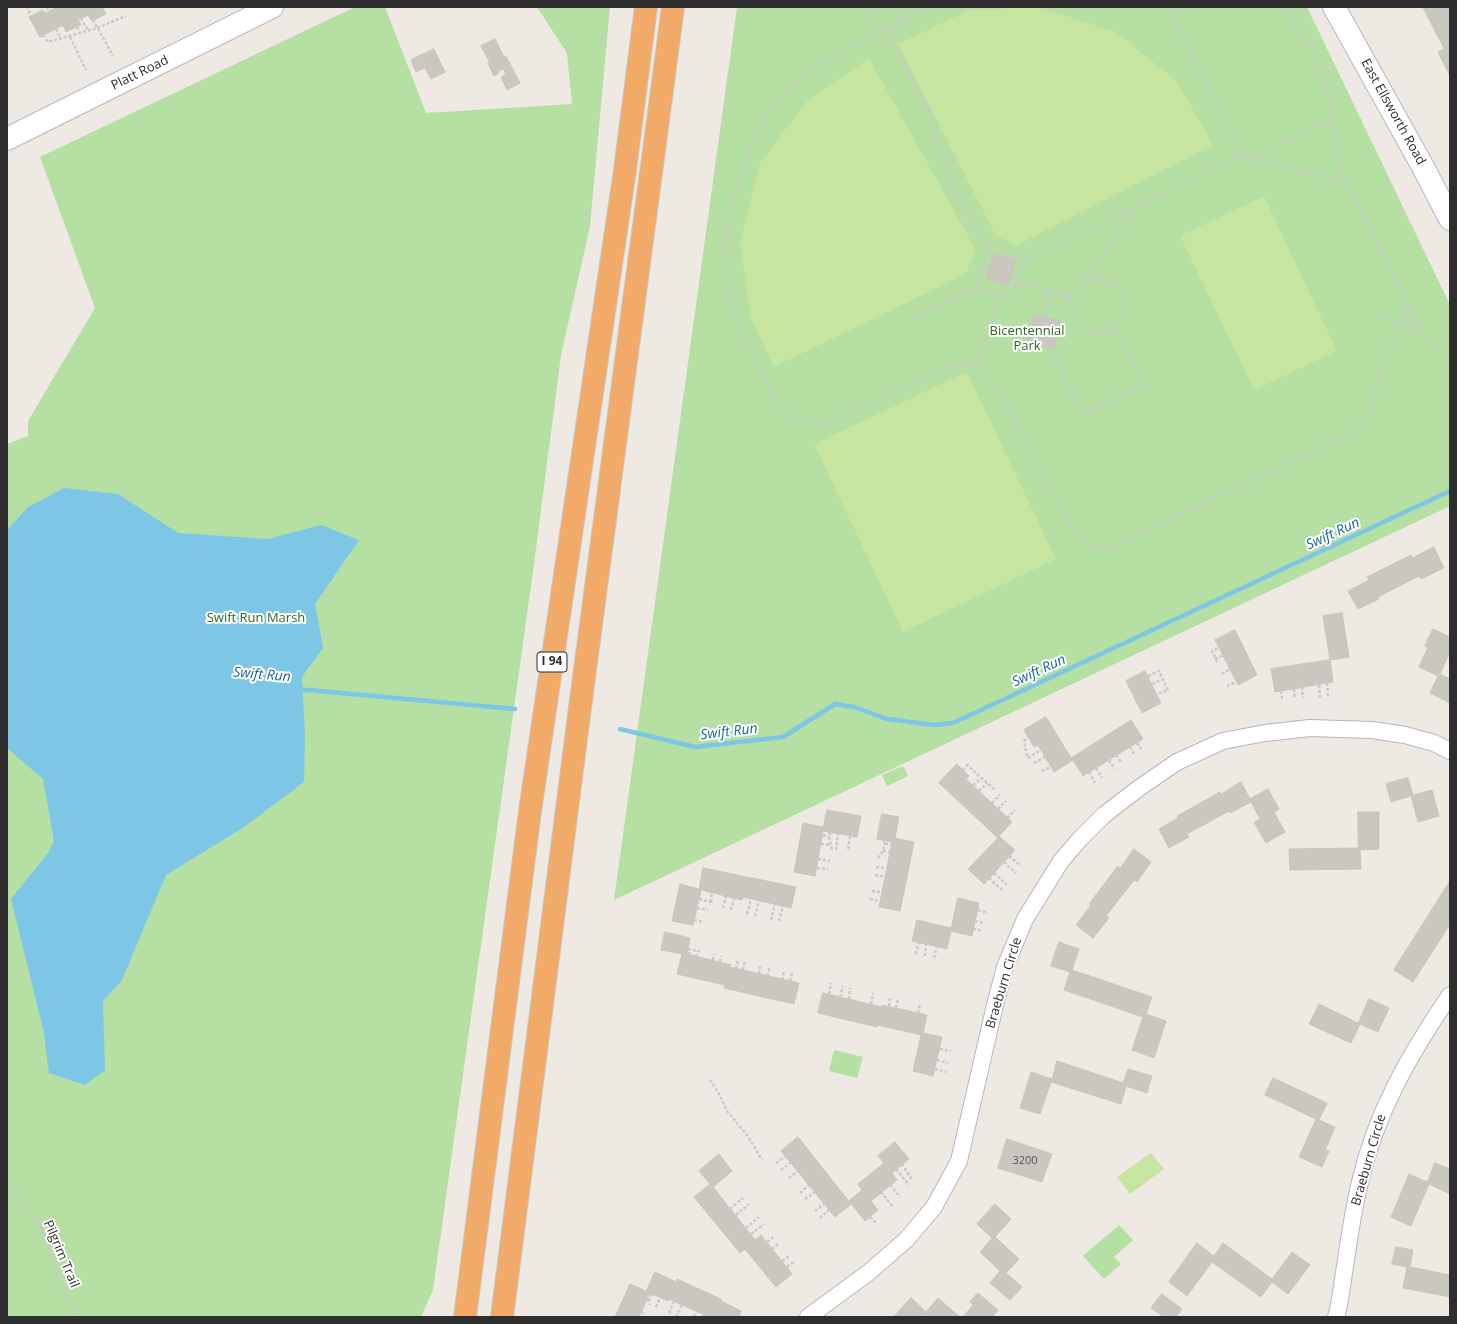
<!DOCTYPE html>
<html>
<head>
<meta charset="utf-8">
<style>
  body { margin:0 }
  #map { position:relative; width:1457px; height:1324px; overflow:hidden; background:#eee9e2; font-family:"Open Sans",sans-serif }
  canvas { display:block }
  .frame { position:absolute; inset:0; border:8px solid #2e2e2e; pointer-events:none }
</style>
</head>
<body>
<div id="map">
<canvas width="1457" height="1324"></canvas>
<div class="frame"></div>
</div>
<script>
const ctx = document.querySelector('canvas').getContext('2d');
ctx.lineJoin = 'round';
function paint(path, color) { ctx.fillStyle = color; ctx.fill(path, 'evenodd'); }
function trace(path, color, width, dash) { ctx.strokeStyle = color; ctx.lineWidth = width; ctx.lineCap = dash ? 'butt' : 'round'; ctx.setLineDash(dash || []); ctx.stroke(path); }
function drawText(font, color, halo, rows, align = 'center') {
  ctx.font = font + ' "Open Sans",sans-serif'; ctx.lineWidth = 4; ctx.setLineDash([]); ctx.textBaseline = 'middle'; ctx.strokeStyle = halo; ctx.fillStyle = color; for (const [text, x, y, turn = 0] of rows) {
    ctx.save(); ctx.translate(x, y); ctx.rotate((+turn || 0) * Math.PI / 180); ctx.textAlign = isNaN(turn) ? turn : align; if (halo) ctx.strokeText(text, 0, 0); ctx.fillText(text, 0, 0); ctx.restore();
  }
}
paint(new Path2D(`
  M 355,7 L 385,7 L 426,113 L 572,104 L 567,53 L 537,7 L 610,7 L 590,226 L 561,355 L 534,564 L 433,1290 L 421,1317 L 7,1317 L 7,444 L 28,436 L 28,421 L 95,308 L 40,157 Z
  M 737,7 L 1307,7 L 1450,305 L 1450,506 L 614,900 Z
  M 903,766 L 908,776 L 887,786 L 882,775 Z
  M 834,1050 L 863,1057 L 857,1078 L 829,1071 Z
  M 1119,1225 L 1133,1240 L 1114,1257 L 1121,1264 L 1104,1279 L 1083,1256 Z`), '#b5dfa3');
paint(new Path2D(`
  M 1039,7 L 1116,32 L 1177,81 L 1213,145 L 1017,245 L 996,236 L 898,44 L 970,10 Z
  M 869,58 L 976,250 L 966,274 L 774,367 L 751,319 L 740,242 L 760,163 L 807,101 Z
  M 1264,196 L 1337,351 L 1254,390 L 1180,236 Z
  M 967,372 L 1056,559 L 903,632 L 814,444 Z
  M 1151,1153 L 1164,1169 L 1130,1194 L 1117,1177 Z`), '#c5e5a0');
paint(new Path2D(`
  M 64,488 L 118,494 L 178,533 L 268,539 L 321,525 L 359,540 L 315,604 L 323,648 L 302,677 L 305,736 L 304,782 L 244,827 L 166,875 L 122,980 L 103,1001 L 105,1070 L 85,1085 L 49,1073 L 44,1033 L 11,899 L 48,853 L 54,841 L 43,779 L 7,748 L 7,530 L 28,507 Z`), '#7ec6e6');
trace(new Path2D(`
  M 297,689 L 515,709
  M 620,729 L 695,747 L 783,737 L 835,704 L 854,707 L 887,719 L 934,725 L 953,723 L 1450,491`), '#7ec6e6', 4.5);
const building = new Path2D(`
  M 57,7 L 102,7 L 106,14 L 92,21 L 88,15 L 78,20 L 81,25 L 66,32 L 63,25 L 40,37 L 29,17 L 43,10 L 45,13 Z
  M 1423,7 L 1450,7 L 1450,76 L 1438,52 L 1444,49 Z
  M 495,39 L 504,57 L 506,56 L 520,83 L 507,90 L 501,77 L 506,74 L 503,69 L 498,71 L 499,73 L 494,76 L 488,63 L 490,63 L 481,46 Z
  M 434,49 L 445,72 L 431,79 L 425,68 L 416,72 L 411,60 Z
  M 994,254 L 1016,261 L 1009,285 L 986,278 Z
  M 1033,315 L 1060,321 L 1054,348 L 1028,342 Z
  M 1434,547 L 1444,568 L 1421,579 L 1419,576 L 1378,597 L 1379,599 L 1358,609 L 1348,591 L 1369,580 L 1367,577 L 1411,555 L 1412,558 Z
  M 1342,613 L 1349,657 L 1330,660 L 1323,616 Z
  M 1433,629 L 1450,637 L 1450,652 L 1440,674 L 1450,679 L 1450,703 L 1430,693 L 1438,676 L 1419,667 L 1428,647 L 1425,646 Z
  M 1235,630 L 1257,675 L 1238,685 L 1215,640 Z
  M 1330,660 L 1333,682 L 1275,692 L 1271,669 Z
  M 1145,671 L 1161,703 L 1142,713 L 1126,681 Z
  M 1046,717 L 1071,758 L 1131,720 L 1143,739 L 1083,776 L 1073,760 L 1054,772 L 1038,745 L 1034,747 L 1024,730 Z
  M 957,764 L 969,776 L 966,779 L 1012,822 L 999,836 L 1015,850 L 984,884 L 968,869 L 998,838 L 939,783 Z
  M 1408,778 L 1413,795 L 1432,790 L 1439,816 L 1418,822 L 1411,796 L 1391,802 L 1386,784 Z
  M 1241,782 L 1250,799 L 1268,789 L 1279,809 L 1274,812 L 1285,832 L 1266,843 L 1254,822 L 1260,819 L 1251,802 L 1230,813 L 1229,811 L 1187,834 L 1189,837 L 1169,848 L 1159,829 L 1178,818 L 1177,816 L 1220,792 L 1221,794 Z
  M 827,810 L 861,816 L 857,837 L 823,831 L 815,876 L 794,872 L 803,823 L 823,827 Z
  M 1358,812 L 1379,812 L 1379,849 L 1360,850 L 1361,869 L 1290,870 L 1289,849 L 1358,848 Z
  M 882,814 L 899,817 L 895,838 L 914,842 L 900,911 L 879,907 L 892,842 L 877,839 Z
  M 1134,849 L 1151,862 L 1137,882 L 1134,880 L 1106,916 L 1109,918 L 1093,938 L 1076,925 L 1091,905 L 1089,904 L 1118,866 L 1120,868 Z
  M 703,868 L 796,887 L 791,908 L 743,897 L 742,900 L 701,890 L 693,925 L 672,921 L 680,884 L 699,889 Z
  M 1450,881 L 1450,924 L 1413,982 L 1394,970 Z
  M 958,898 L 979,903 L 972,936 L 951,931 L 947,949 L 912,941 L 917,920 L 951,928 Z
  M 665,932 L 690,938 L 687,954 L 731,965 L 730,967 L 799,983 L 794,1004 L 724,988 L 725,985 L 677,974 L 682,954 L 661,950 Z
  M 1059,942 L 1079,949 L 1072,970 L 1152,997 L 1146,1014 L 1166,1021 L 1154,1058 L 1132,1050 L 1143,1017 L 1064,990 L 1070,972 L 1051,966 Z
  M 823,993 L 882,1007 L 882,1005 L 927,1015 L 923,1033 L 942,1037 L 933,1076 L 913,1071 L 921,1035 L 878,1025 L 877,1027 L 818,1013 Z
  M 1369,999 L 1389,1008 L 1378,1032 L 1360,1024 L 1351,1043 L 1309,1024 L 1319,1004 L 1358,1023 Z
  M 1057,1061 L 1123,1083 L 1128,1069 L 1152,1076 L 1147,1093 L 1126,1086 L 1121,1104 L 1051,1082 L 1040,1114 L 1020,1108 L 1031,1072 L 1052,1079 Z
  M 1273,1078 L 1327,1103 L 1319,1120 L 1335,1127 L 1325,1150 L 1329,1151 L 1322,1167 L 1299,1157 L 1316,1119 L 1265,1095 Z
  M 798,1137 L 851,1204 L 835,1217 L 781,1151 Z
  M 1007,1139 L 1052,1154 L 1042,1182 L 998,1168 Z
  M 895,1142 L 909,1159 L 892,1173 L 897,1180 L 871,1201 L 878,1210 L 865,1221 L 849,1201 L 862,1190 L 858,1184 L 884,1163 L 878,1156 Z
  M 719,1154 L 732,1171 L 713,1187 L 755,1240 L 761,1235 L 792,1274 L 776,1287 L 745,1249 L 740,1253 L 694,1197 L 710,1184 L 699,1171 Z
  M 1435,1163 L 1450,1169 L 1450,1194 L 1429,1184 L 1411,1226 L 1391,1217 L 1409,1174 L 1427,1182 Z
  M 995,1204 L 1011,1219 L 995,1237 L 1019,1259 L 1006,1273 L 1022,1287 L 1010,1300 L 990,1283 L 1000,1271 L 980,1252 L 992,1238 L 977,1224 Z
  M 1197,1243 L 1214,1256 L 1223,1243 L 1272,1279 L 1292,1252 L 1310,1265 L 1288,1294 L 1272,1282 L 1261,1297 L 1212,1262 L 1187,1296 L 1169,1282 Z
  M 1396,1247 L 1413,1250 L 1410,1267 L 1450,1275 L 1450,1297 L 1403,1288 L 1407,1267 L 1392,1264 Z
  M 655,1272 L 676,1282 L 677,1279 L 721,1299 L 721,1301 L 741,1311 L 739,1317 L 709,1317 L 669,1299 L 668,1301 L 650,1293 L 639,1317 L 615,1317 L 630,1284 L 646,1291 Z
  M 978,1293 L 998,1310 L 992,1317 L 963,1317 L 973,1305 L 970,1302 Z
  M 1162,1294 L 1182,1309 L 1176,1317 L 1164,1317 L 1151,1308 Z
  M 911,1298 L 926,1312 L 938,1298 L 960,1317 L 928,1317 L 926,1314 L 923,1317 L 894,1317 Z`);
paint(building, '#cac7c0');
trace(building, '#c9c5bb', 1);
const street = new Path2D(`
  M 808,1317 L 868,1273 L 906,1240 L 934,1207 L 959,1161 L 995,1005 L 1005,967 L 1025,919 L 1061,861 L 1080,839 L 1104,815 L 1139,788 L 1177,762 L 1223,741 L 1265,733 L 1310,728 L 1372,730 L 1405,735 L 1434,743 L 1450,751
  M 1336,1317 L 1339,1305 C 1346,1264 1350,1223 1360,1182 C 1376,1112 1410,1054 1450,995`);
const secondary = new Path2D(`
  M 1334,7 L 1423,167 L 1450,219
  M 7,139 L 272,7`);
const highway = new Path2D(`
  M 465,1317 L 530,811 L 625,170 L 646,7
  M 502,1317 L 579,715 L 673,7`);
trace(street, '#b5b7c0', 18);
trace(secondary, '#b5b7c0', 24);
trace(highway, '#c9c9c9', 24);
trace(new Path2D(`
  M 28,7 L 27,7 L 31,16
  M 47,7 L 49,11
  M 864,7 L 879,33
  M 931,7 L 876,35 L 811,71 L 766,112 L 737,184 L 725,242 L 726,284 L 746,345 L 775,398 L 794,417 L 820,424 L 846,415 L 914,381 L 947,367 L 976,363
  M 1134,7 L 1159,7
  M 1168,7 L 1244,157
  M 1284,7 L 1309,46 L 1323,73 L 1330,99 L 1342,181 L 1351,191 L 1422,331 L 1450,359
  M 81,18 L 88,31
  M 93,20 L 113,56
  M 897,24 L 898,7
  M 77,27 L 80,33
  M 56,29 L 61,39
  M 888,29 L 896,48 L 931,114 L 953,184 L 988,249
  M 43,35 L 48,42 L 97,28 L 126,16
  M 70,37 L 86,70
  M 1253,159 L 1333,118
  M 1342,181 L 1244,157 L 1234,157 L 1137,206 L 1097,264 L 1070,297 L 1016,280 L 1013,293 L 1000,297 L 976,363 L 997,387 L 1073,532 L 1087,546 L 1107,549 L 1349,435 L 1370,414 L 1380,374 L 1409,305
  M 1016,280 L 1028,259 L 1137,206
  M 1051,291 L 1042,333 L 1084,415 L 1144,384 L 1114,329
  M 1000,297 L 975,288 L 988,249 L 1026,261
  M 1070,297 C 1070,308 1073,316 1080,325 C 1101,349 1137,320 1122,294 C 1119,289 1115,283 1109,281 C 1102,278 1093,279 1085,279
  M 1382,316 L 1400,326 L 1419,326
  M 913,319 L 975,288
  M 991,323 L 1042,333
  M 1215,659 L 1223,655
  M 1217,662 L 1212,651 L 1219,648
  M 1222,674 L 1230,669
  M 1148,676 L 1159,671 L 1168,690 L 1157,694
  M 1327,683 L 1328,697
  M 1152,684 L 1163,679
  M 1319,685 L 1320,698
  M 1227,686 L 1236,682
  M 1302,687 L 1303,698
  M 1294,689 L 1295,699
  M 1281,691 L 1282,699
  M 1137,743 L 1141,749
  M 1130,747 L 1134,754
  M 1116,755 L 1122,763
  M 1027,756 L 1024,741 L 1028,738
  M 1028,758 L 1041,750
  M 1109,760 L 1115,769
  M 1034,763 L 1045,757
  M 1096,768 L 1102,778
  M 963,770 L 967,765 L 995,790
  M 1042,771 L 1051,767
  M 1089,772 L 1095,783
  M 973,785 L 982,778
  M 979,791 L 987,783
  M 992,803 L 1000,795
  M 998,809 L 1006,801
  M 1007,818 L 1015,810
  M 830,832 L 829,837 L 832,850
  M 823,835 L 829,837
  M 821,844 L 831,845
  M 885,844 L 891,844
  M 848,849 L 850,836
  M 836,850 L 838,834
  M 883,851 L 890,852
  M 1009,856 L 1021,866
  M 878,858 L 883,851 L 885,841
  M 818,859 L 830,861
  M 1004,862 L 1016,873
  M 876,867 L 887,868
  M 817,868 L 828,869
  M 994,873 L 1007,885
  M 875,875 L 885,877
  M 989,878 L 1003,891
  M 872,891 L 882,892
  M 699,899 L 711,902 L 710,905
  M 870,899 L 880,901
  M 711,902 L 712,893
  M 697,908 L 708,910
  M 723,908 L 726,896
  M 731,910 L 734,898
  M 978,910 L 988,913
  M 747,914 L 751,899
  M 755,916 L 759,901
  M 694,920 L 704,922
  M 771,920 L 775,904
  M 779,921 L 783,906
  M 975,921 L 985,923
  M 973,929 L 983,931
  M 688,949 L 698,951 L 700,951
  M 916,954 L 919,942
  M 689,955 L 690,950
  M 925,956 L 926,944
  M 696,957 L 698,951
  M 934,958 L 937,947
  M 713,960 L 714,954
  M 720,962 L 721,956
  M 736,969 L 738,960
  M 743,970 L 745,961
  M 759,974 L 760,965
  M 767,976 L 770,967
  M 782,980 L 784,971
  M 790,981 L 792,973
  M 829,994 L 831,983
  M 840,997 L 843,986
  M 849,999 L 850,988
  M 871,1004 L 873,993
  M 889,1006 L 890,997
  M 896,1008 L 898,999
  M 918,1013 L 920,1004
  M 940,1049 L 951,1051
  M 937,1060 L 948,1063
  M 935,1069 L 946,1072
  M 710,1080 L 718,1092 L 727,1111 L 747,1135 L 762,1160
  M 776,1163 L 786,1156
  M 902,1164 L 912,1180
  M 896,1169 L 909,1185
  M 781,1170 L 791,1162
  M 789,1178 L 798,1171
  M 7,1184 L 18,1192 L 29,1213 L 34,1217 L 43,1232 L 49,1248 L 49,1254 L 53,1260 L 58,1277 L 63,1283 L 68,1298 L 79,1317
  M 890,1185 L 900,1197
  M 881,1192 L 893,1207
  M 800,1193 L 809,1185
  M 805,1199 L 815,1192
  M 730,1209 L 743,1198
  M 815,1211 L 824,1204
  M 736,1215 L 749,1204
  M 870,1217 L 877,1224
  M 820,1218 L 829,1210
  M 746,1228 L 759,1217
  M 751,1234 L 764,1224
  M 767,1242 L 774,1237
  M 772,1249 L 779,1243
  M 782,1261 L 789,1256
  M 787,1267 L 794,1262
  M 647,1300 L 649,1301 L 650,1305
  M 649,1301 L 652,1294
  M 656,1307 L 660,1298
  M 641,1312 L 646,1314
  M 669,1313 L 674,1301
  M 676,1317 L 682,1305
  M 694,1317 L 697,1311
  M 703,1317 L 704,1315`), '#c9c9c9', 2.5, [3, 2]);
trace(street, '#fff', 16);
trace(secondary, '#fff', 22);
trace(highway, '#f2aa69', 22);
drawText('11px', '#555452', null, [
  ["3200",1025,1161]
]);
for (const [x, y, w] of [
  [552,662,30]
]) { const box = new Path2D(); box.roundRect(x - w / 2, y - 10, w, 20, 3); ctx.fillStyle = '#fff'; ctx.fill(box); trace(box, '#2e2e2e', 1); }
drawText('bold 12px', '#2e2e2e', null, [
  ["I 94",552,662]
]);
drawText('13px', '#2e2e2e', '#fff', [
  ["Platt Road",140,73,-26],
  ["East Ellsworth Road",1393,112,61],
  ["Braeburn Circle",1004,983,-73],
  ["Braeburn Circle",1369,1160,-74],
  ["Pilgrim Trail",61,1254,67]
]);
drawText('13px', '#2d6722', '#fff', [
  ["Bicentennial",1027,331],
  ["Park",1027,346],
  ["Swift Run Marsh",256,618]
]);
drawText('italic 14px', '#196696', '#fff', [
  ["Swift Run",1333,534,-25],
  ["Swift Run",1039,671,-25],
  ["Swift Run",262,675,5],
  ["Swift Run",729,732,-7]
]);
</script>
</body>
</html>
